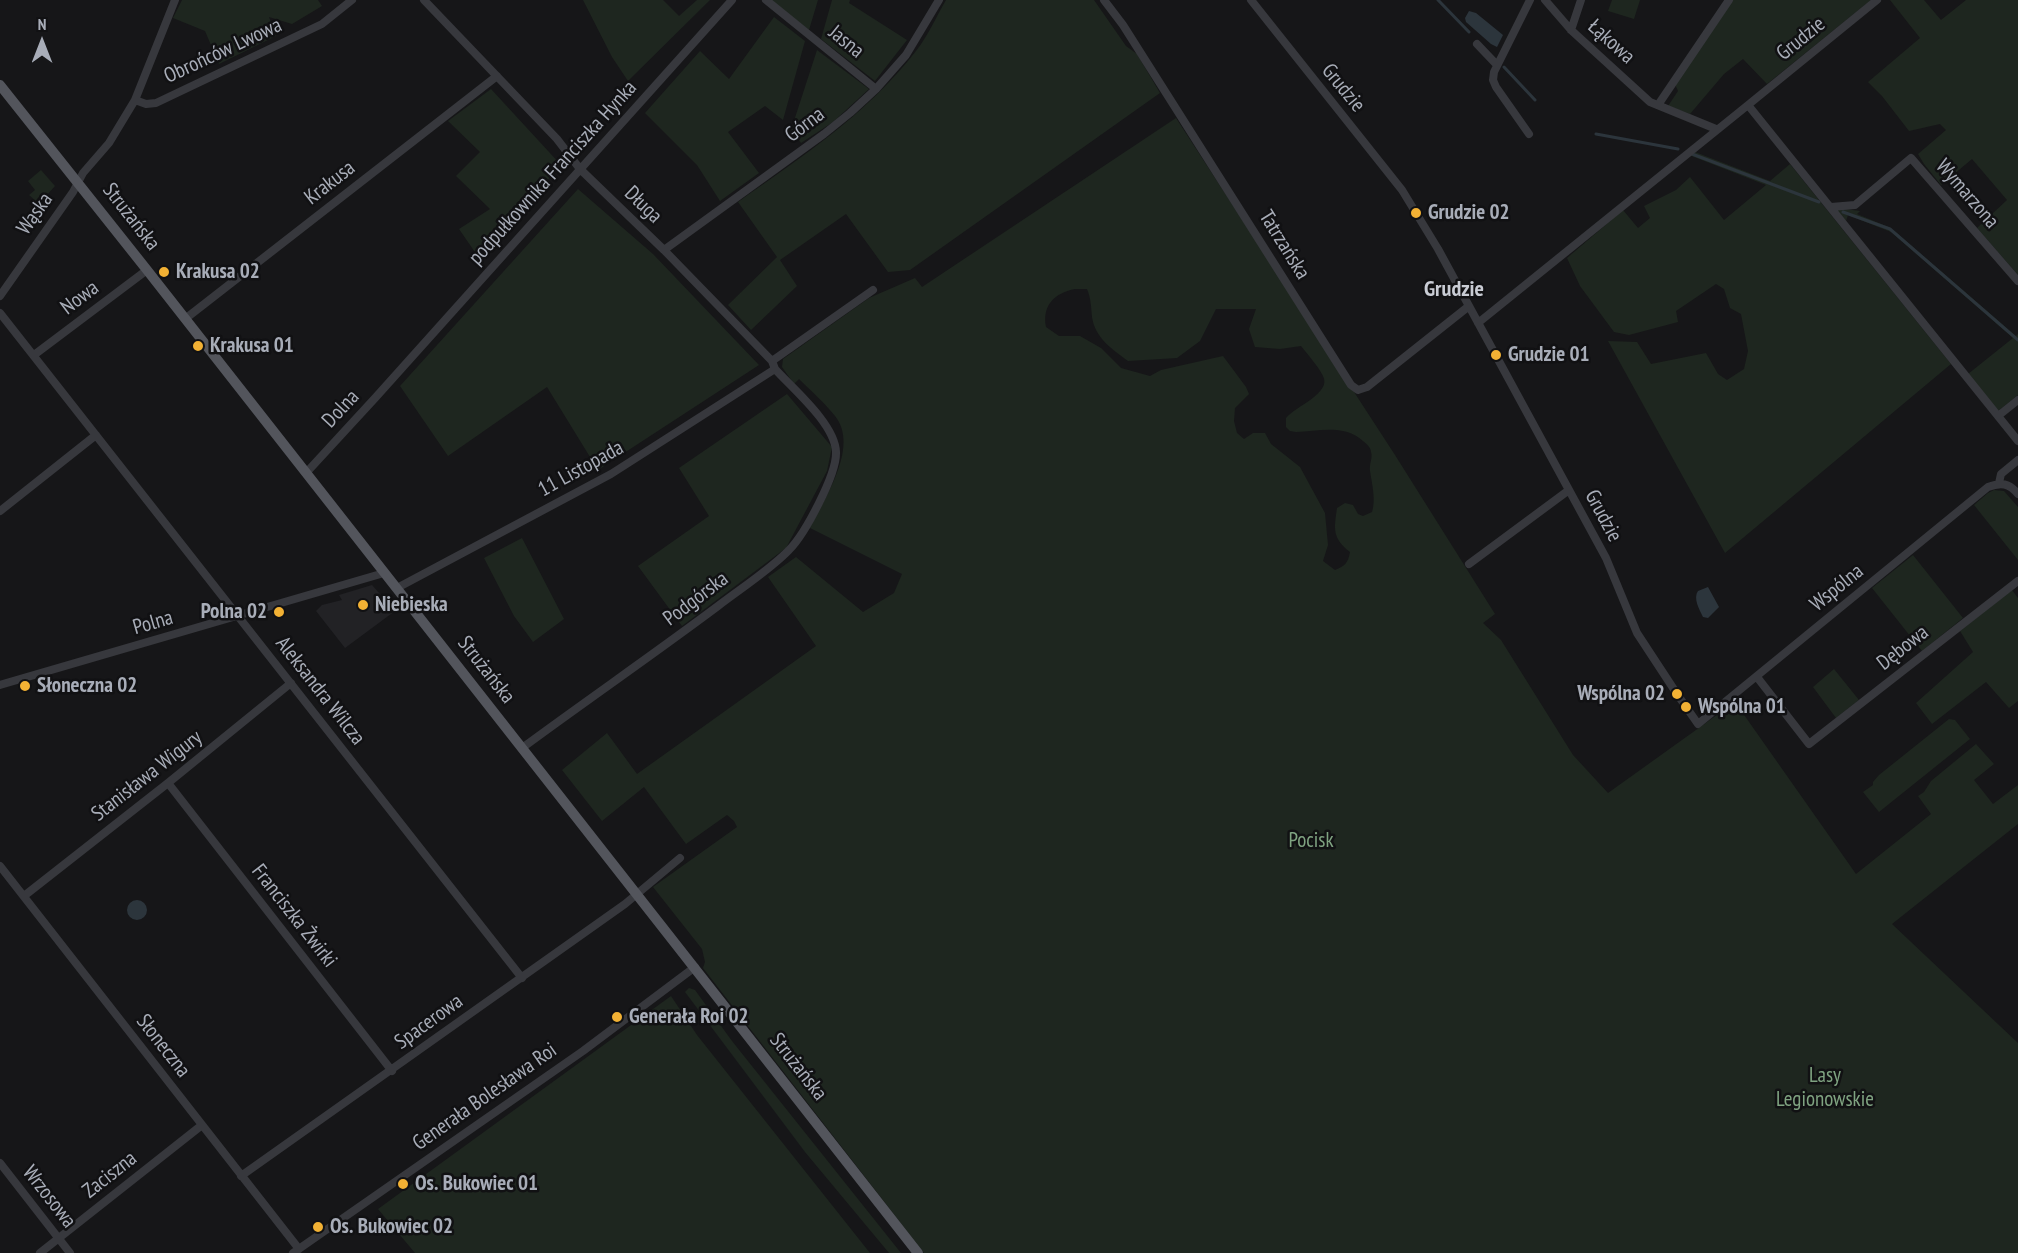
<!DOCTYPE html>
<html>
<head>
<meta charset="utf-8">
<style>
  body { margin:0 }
  #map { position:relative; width:2018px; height:1253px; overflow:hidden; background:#161618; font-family:"PT Sans Narrow",sans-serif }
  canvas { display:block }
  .north { position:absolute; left:12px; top:12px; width:60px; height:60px; -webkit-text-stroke:4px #111113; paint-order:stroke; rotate:0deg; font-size:16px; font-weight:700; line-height:24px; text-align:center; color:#a8adb8 }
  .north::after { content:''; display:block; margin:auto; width:21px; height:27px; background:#a8adb8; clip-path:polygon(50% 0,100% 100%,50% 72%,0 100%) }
</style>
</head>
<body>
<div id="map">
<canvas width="2018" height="1253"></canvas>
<div class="north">N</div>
</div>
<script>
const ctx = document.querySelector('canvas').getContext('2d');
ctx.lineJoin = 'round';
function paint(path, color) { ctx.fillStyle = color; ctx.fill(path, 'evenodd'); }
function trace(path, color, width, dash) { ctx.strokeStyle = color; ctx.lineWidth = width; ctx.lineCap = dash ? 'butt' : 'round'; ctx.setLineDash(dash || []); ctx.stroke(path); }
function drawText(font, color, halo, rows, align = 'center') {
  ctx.font = font + ' "PT Sans Narrow",sans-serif'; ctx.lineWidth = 5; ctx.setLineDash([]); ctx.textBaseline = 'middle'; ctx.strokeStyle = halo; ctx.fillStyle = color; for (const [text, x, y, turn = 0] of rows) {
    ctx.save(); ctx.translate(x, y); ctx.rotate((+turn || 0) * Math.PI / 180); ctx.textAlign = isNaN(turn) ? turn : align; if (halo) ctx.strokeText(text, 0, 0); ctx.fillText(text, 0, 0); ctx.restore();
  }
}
paint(new Path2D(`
  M 372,585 L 395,611 L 345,648 L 316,611 L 322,605 L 342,600 L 339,595 Z`), '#222225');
paint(new Path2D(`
  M 182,0 L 318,0 L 322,6 L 292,24 L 269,17 L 276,36 L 219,64 L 205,31 L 173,18 Z
  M 583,0 L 663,0 L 679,16 L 697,0 L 710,0 L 628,81 L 612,57 Z
  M 770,0 L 818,0 L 809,30 Z
  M 832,0 L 850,0 L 849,3 L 907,40 L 875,81 L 821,39 Z
  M 946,0 L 1094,0 L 1126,46 L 1137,54 L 1160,93 L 910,270 L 888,272 L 846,214 L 780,260 L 797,286 L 751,330 L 728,305 L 777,257 L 738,202 C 804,155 865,116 916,51 C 928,36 936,17 946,0 Z
  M 1612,0 L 1640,0 L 1634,19 L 1608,11 Z
  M 1733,0 L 1871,0 L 1767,84 L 1743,59 L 1724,74 L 1690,114 L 1668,106 L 1678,91 L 1675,84 Z
  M 1890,0 L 1924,0 L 1941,20 L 1966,0 L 2018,0 L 2018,275 L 1977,228 L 2007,200 L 1972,159 L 1941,185 L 1924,164 L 1918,154 L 1946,130 L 1940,124 L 1909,131 L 1882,96 L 1868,82 L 1920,38 Z
  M 774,17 L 805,41 L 783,120 L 765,106 L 728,132 L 759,173 L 720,201 L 697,165 L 645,113 L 700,51 L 729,79 Z
  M 817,50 L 869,89 L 833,122 L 801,143 L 791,130 Z
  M 491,89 L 561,165 L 479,258 L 459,229 L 490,209 L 456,176 L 480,152 L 448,121 Z
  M 1176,118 L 1395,455 L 1495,614 L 1483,623 L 1501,640 L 1573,755 L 1608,793 L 1735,702 L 1856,874 L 1931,814 L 1918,796 L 1924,792 L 1931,781 L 1976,744 L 1994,764 L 1974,780 L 1993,804 L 2018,785 L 2018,824 L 1892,924 L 2018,1043 L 2018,1253 L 924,1253 L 703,968 L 705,962 L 702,949 L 653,887 L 737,827 L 734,821 L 727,815 L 686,844 L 644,787 L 602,821 L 562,770 L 607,733 L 637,774 L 816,646 L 768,577 L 796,557 L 863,612 L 894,593 L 902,574 L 810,528 C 824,499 860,447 835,416 C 825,403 811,391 799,379 L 794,384 L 782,367 L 783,359 L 869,298 L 915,278 L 922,287 ZM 1075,289 L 1087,289 C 1091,299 1091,306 1092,317 C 1095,338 1112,349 1128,361 L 1177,358 L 1200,341 L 1216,309 L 1256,309 L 1249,329 L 1255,347 L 1280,349 L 1301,346 C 1308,355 1318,366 1323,376 C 1332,393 1296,406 1286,418 L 1286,427 L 1290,431 L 1296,432 C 1319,431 1345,424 1363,441 C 1367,444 1371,448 1371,452 C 1373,458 1369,464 1370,471 C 1372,484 1376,500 1372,512 L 1363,516 L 1358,514 L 1353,505 L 1345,503 L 1337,508 C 1334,529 1332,538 1350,552 C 1348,563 1345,566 1335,570 L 1323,561 L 1328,545 L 1325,513 L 1300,467 L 1271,444 L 1265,433 L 1253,433 L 1244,439 L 1237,433 L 1234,421 L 1235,408 L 1249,394 L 1246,387 L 1223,356 L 1161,370 L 1150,376 L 1121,368 L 1101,348 L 1080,336 L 1059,336 L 1046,327 C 1042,306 1054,293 1075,289 Z
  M 1695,152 L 1770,181 L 1790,164 L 1951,364 L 1725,553 L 1608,341 L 1637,342 L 1651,364 L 1706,353 L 1718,374 L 1727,380 L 1744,369 L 1748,351 L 1741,314 L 1730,308 L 1724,289 L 1716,284 L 1676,311 L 1678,322 L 1629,335 L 1614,332 L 1580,286 L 1567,258 L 1623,210 L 1638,228 L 1650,218 L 1644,206 L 1676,190 L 1690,177 L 1724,220 L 1766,185 L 1689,155 Z
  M 41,170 L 55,186 L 39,204 L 29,195 L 35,190 L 28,181 Z
  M 578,189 L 653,254 L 759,365 L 598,470 L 547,387 L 448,456 L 400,386 Z
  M 1839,208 L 1860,211 L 1857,214 L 1891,228 L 2016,336 L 2018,334 L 2018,395 L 1998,411 L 1968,374 L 2013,338 L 1891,232 L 1848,215 L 1846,221 L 1837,211 Z
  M 787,394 L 832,447 L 827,471 L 786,548 L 682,626 L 638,566 L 709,516 L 679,468 Z
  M 1994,490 L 2004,491 L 2018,507 L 2018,560 L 1974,505 L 1988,493 Z
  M 522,538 L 564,619 L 533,642 L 514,616 L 484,558 Z
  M 1913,555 L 1963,618 L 1922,651 L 1872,588 Z
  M 2012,590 L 2018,598 L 2018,701 L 2009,708 L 1986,682 L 1932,724 L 1916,703 L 1973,652 L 1960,631 Z
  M 1834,669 L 1859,700 L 1836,718 L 1813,687 Z
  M 1949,719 L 1955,720 L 1970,739 L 1879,812 L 1863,792 L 1873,785 L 1873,782 L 1879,775 Z
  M 689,988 L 695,990 L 732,1041 L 901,1253 L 889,1253 L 805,1152 L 685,992 Z
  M 671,996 L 697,1035 L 870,1253 L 415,1253 L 378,1209 Z`), '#1e261f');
paint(new Path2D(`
  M 1469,11 L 1476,13 L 1503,35 L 1497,47 L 1491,44 L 1466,22 L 1465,18 Z
  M 1708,587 L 1719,607 L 1708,618 L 1703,617 C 1699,609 1693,598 1698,591 Z
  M127 910a10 10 0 1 1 20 0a10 10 0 1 1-20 0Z`), '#2c353c');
trace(new Path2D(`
  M 1438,0 L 1469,32
  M 1504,67 L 1535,100
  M 1596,134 L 1678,149
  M 1692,154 L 1819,202
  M 1843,212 L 1890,229 L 2018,340`), '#2c353c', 3);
trace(new Path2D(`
  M 424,0 L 557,139 L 580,169 L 664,250 L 772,361 L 775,369 C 793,389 835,424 836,452 C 837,474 805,534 789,550 C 771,569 740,589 718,606 C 654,654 587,700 522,748
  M 766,0 L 876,89
  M 1104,0 L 1123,25 L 1351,385 L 1358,390 L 1367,387 L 1469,306
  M 1251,0 L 1402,190 L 1438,249 L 1606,558 L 1637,633 L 1677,694 L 1698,724 L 1988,487 C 2001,482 2009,483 2018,494
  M 1545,0 L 1571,30 L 1650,102 L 1716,129
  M 1571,30 L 1581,0
  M 1477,44 L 1497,65
  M 135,100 L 146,104 L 156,103 L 322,24 L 352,0
  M 1658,105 L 1729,0
  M 1748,105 L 1877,0
  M 1529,134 L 1496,87 L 1493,80 L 1494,72 L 1530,0
  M 1831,207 L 1855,205 L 1911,158 L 2018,281
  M 664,250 L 824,134 L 850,113 L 876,89 L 906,55 L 939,0
  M 0,296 L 73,192 L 83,173 L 109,143 L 135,100 L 175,0
  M 0,313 L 522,978
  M 185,319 L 497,76
  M 1478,323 L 1748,105 L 2018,441
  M 34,355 L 147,270
  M 772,361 L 873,290
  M 1998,416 L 2018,400
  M 306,473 L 376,397 L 732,0
  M 1999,483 L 2001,474 L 2018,460
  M 0,511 L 96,435
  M 1469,564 L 1569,490
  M 397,588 L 611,474 L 775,369
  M 1757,677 L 1809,744 L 2018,581
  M 0,685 L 384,573
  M 168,783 L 392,1071
  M 0,866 L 299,1249
  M 24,896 L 168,783 L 291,683
  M 0,1163 L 70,1253
  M 241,1176 L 625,904 L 680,858
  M 40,1253 L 202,1125
  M 293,1253 L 583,1051 L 695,967`), '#37383d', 8);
trace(new Path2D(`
  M 0,85 L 147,270 L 918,1253`), '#53555c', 10);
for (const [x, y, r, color] of [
  [1416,213,6,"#f2b134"],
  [164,272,6,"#f2b134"],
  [198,346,6,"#f2b134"],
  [1496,355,6,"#f2b134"],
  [363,605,6,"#f2b134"],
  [279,612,6,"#f2b134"],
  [25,686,6,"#f2b134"],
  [1677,694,6,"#f2b134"],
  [1686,707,6,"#f2b134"],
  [617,1017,6,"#f2b134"],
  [403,1184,6,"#f2b134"],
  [318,1227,6,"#f2b134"]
]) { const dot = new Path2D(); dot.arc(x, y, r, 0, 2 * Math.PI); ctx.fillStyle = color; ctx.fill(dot); trace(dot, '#111113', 2); }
drawText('21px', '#a8adb8', '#111113', [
  ["Grudzie",1801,39,-39],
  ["Jasna",846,42,39],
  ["Łąkowa",1611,42,42],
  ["Obrońców Lwowa",223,51,-25],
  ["Grudzie",1343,88,51],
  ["Górna",805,125,-37],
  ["podpułkownika Franciszka Hynka",553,173,-48],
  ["Krakusa",330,183,-38],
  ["Wymarzona",1967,194,49],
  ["Długa",643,205,44],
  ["Wąska",35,214,-55],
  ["Strużańska",131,217,52],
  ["Tatrzańska",1284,245,58],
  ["Nowa",80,298,-37],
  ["Dolna",341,409,-47],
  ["11 Listopada",581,469,-29],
  ["Grudzie",1603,516,62],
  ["Wspólna",1837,588,-39],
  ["Podgórska",696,599,-37],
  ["Polna",153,623,-16],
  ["Dębowa",1903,648,-38],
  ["Strużańska",486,670,52],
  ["Aleksandra Wilcza",320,691,52],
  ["Stanisława Wigury",147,776,-38],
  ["Franciszka Żwirki",294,916,52],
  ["Spacerowa",429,1022,-36],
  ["Słoneczna",163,1046,52],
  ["Strużańska",798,1067,52],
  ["Generała Bolesława Roi",485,1097,-35],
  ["Zaciszna",110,1175,-38],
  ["Wrzosowa",49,1197,52]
]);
drawText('bold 21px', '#a8adb8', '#111113', [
  ["Grudzie 02",1428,213],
  ["Krakusa 02",176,272],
  ["Krakusa 01",210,346],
  ["Grudzie 01",1508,355],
  ["Niebieska",375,605],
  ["Polna 02",267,612,"right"],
  ["Słoneczna 02",37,686],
  ["Wspólna 02",1665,694,"right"],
  ["Wspólna 01",1698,707],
  ["Generała Roi 02",629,1017],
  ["Os. Bukowiec 01",415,1184],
  ["Os. Bukowiec 02",330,1227]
], 'left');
drawText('21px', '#7fa381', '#111113', [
  ["Pocisk",1311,841],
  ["Lasy",1825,1076],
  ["Legionowskie",1825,1100]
]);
drawText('bold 22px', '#c9ccd4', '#111113', [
  ["Grudzie",1454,290]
]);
</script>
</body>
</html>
